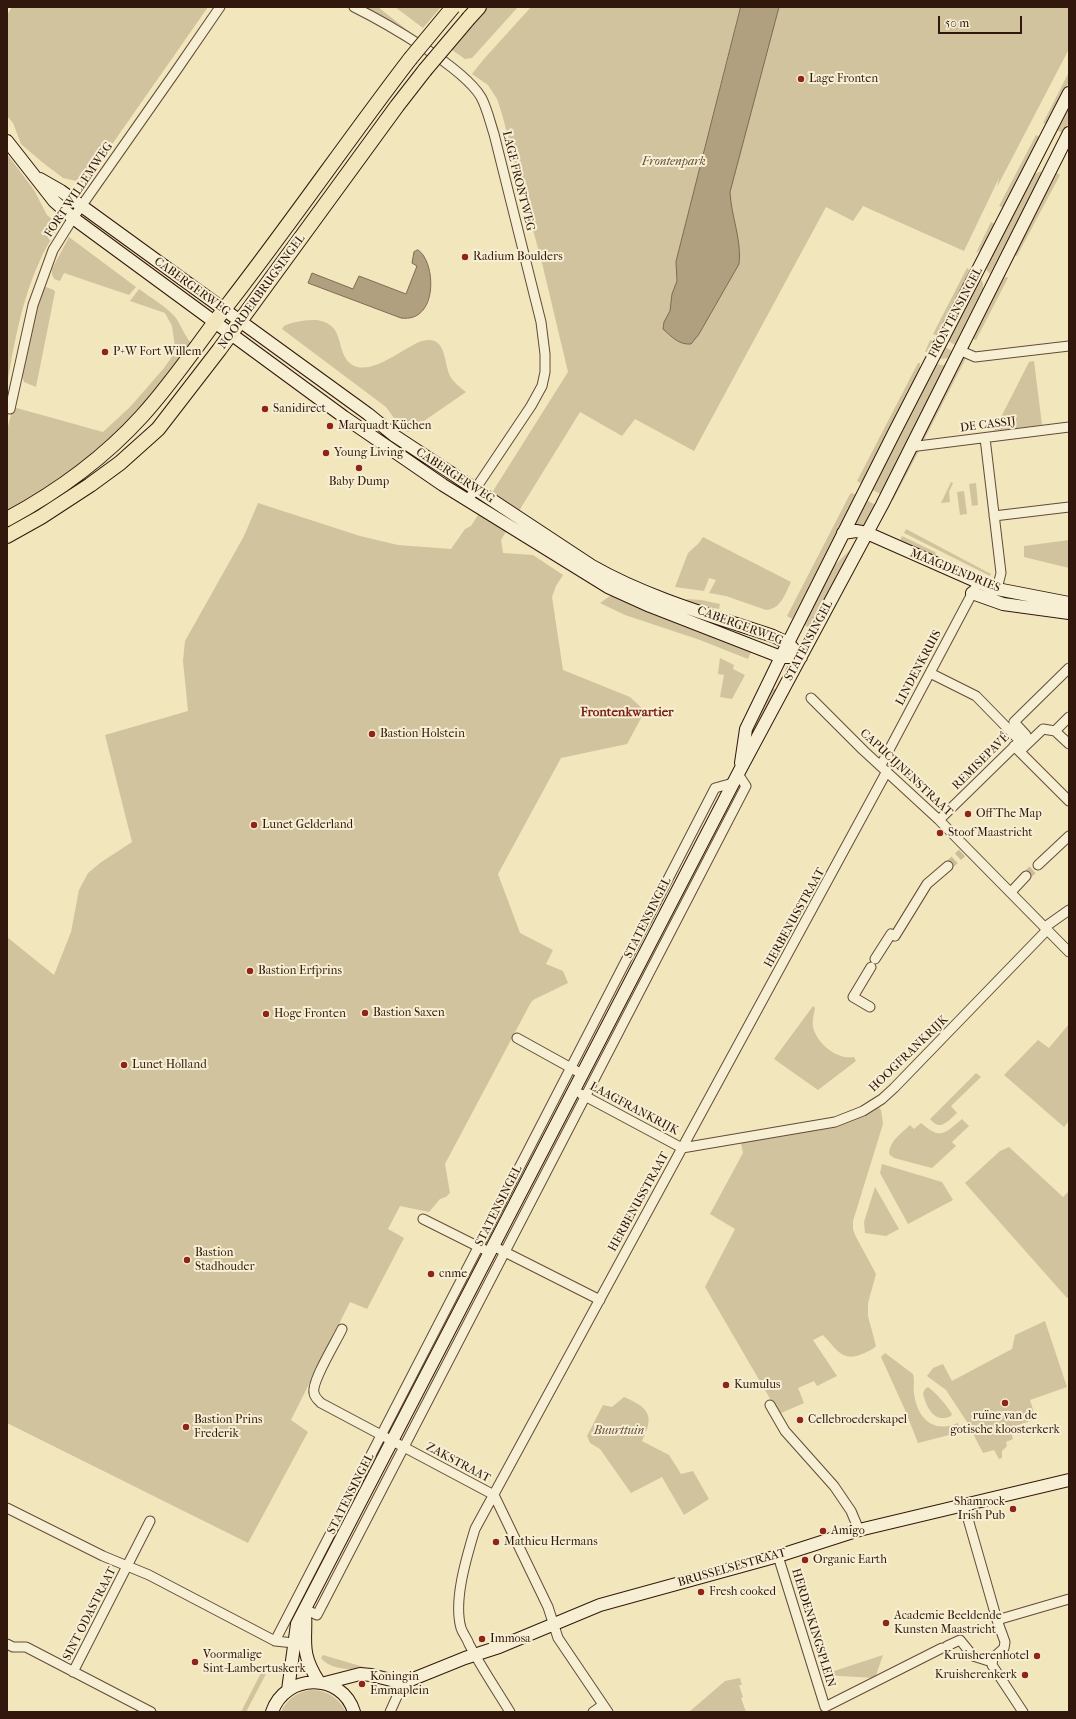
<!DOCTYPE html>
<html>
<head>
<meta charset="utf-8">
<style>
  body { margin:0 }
  #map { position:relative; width:1076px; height:1719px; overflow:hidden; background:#f2e6bc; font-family:"IM FELL French Canon",serif }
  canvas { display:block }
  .frame { position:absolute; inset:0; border:8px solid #32180c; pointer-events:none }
  .scale { position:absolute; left:938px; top:16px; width:84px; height:18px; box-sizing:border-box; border:2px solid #32180c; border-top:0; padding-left:5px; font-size:12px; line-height:14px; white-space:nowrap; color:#32180c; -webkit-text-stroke:3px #f7efd3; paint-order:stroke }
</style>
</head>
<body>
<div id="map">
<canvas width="1076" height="1719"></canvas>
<div class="frame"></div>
<div class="scale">50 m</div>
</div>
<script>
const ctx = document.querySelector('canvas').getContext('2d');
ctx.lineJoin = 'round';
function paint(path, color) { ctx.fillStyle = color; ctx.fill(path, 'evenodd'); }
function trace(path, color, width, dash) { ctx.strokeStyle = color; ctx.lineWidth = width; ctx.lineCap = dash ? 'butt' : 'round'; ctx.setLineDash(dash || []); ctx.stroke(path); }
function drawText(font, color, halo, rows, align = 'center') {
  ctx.font = font + ' "IM FELL French Canon",serif'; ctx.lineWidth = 4; ctx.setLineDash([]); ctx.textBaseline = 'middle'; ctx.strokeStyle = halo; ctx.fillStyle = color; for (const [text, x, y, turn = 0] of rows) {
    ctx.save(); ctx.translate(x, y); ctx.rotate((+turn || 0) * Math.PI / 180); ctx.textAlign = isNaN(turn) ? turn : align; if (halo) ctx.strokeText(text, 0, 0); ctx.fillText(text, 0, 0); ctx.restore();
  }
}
paint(new Path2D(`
  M 12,7 L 208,7 L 85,183 L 63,178 L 42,162 L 21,144 L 13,123 L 7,116 L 7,15 Z
  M 364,7 L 378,7 L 407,30 Z
  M 395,7 L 441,7 L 423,28 Z
  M 487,7 L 518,7 L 472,58 L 465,59 L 452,50 Z
  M 531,7 L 1069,7 L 1069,49 L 997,187 L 999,178 L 964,251 L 863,206 L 853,221 L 826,207 L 694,451 L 635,419 L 622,436 L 580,412 L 501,540 L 503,553 L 533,555 L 563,575 L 556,586 L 552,597 L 563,670 L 630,697 L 645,711 L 627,744 L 561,758 L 498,874 L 520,933 L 553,950 L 546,964 L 563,971 L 568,983 L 533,1000 L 530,1004 L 445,1164 L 450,1193 L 446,1197 L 440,1199 L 429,1212 L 400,1206 L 388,1229 L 404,1238 L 367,1309 L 350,1302 L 291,1420 L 308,1432 L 248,1543 L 7,1423 L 7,937 L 54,975 L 71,932 L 79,890 L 88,873 L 100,863 L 132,842 L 105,735 L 188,711 L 183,661 L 185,641 L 244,536 L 258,503 L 360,536 L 398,545 L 451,549 L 465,529 L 471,526 L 568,372 L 543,267 L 502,114 L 497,99 L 488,85 L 472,74 L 483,60 Z
  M 1069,72 L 1069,82 L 1047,124 L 1043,123 Z
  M 1069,106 L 1069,123 L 1063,133 L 1057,130 Z
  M 1036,135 L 1040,137 L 1004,208 L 999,206 Z
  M 7,154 L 34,190 L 47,215 L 59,225 C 53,236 46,247 41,258 C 23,296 15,338 8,379 Z
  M 1041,171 L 1042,175 L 990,274 L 985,268 L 1033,175 Z
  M 1055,172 L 1060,175 L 1017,256 L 1012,254 Z
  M 991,222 L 995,224 L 984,247 L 976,253 Z
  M 69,237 L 136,287 L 129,295 L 64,273 L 60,281 L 54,279 L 52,274 L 52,269 Z
  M 967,268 L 971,271 L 938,336 L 933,334 Z
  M 1007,277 L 1008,278 L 976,340 L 970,338 L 1002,278 Z
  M 980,278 L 983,283 L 983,289 L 965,324 L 962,341 L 959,347 L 948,341 Z
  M 46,287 L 54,290 L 55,292 L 36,387 L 24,382 L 22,376 L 32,325 L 44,288 Z
  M 139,289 C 151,298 166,306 176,318 C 182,327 185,337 192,344 C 160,389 124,432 81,466 C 58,484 31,499 7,516 L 7,430 L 13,407 L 103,432 L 131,406 L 164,368 L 171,358 L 175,347 L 172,326 L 165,313 L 130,301 Z
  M 317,320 C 347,325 334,351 351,364 C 370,378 404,347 422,341 C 447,335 443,361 450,376 C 454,383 460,387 466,392 L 408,432 L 399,425 L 386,407 L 282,329 L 284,326 C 294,321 306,320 317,320 Z
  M 930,340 L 935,342 L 929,352 L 925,352 Z
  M 945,347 L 956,353 L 949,358 L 939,359 Z
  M 961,355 L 966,358 L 923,442 L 915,444 Z
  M 1034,361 L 1042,425 L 994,431 L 1029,362 Z
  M 918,363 L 920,363 L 920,369 L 862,484 L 857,481 Z
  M 936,364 L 948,366 L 882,495 L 871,489 Z
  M 920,449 L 893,500 L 888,498 L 912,450 Z
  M 951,482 L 953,483 L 949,492 L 950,502 L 941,503 Z
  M 976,483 L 978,505 L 972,506 L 969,484 Z
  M 964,491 L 967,514 L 960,515 L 957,492 Z
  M 852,493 L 856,495 L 792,619 L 787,616 L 850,494 Z
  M 866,500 L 876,505 L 864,528 L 855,524 Z
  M 906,529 L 991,574 L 990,576 L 904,533 Z
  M 902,536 L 935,552 L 936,555 L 934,556 L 900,540 Z
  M 703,537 L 791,582 C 785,594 781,609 766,610 L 726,596 L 709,593 L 716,580 L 709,578 L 704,591 L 675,587 L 688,553 L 699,543 Z
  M 1069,540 L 1069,568 L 1024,557 L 1024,546 Z
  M 850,550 L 852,551 L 812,629 L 802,624 L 833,567 Z
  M 613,594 L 648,611 L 751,652 L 748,659 L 700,640 L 625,615 L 600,603 Z
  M 686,599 L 701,600 L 720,604 L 719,609 C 708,607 693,607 686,599 Z
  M 720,658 L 734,665 L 733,669 L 745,675 L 732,699 L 720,697 L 724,675 L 718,674 Z
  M 771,687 L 776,690 L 753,730 L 751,731 Z
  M 813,1006 L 815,1008 C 814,1014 812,1021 813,1027 C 817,1044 837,1060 854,1057 L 856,1061 L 818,1090 L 774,1059 Z
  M 1069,1024 L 1069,1121 L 1064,1127 L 1004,1075 L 1038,1040 L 1049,1048 Z
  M 976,1073 L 981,1077 L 951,1106 L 957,1113 C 948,1121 940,1132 930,1119 Z
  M 878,1106 L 881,1110 L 883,1124 L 853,1221 L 853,1229 L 855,1235 L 876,1274 L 868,1303 L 868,1316 L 876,1346 C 872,1350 867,1352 862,1354 C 842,1363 836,1348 823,1335 L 813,1340 L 837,1376 L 817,1386 L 814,1381 L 798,1388 L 804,1403 L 779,1414 L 705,1287 L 735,1229 L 710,1214 L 743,1153 L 741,1143 C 789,1133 835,1132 878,1106 Z
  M 962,1119 L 969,1126 L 952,1142 L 956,1146 L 932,1168 L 894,1158 L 889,1154 C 890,1140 901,1134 910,1125 L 914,1129 L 921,1123 C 941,1140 944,1134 962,1119 Z
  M 1009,1147 L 1063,1197 L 1069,1191 L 1069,1297 L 1067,1298 L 965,1183 L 1000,1151 Z
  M 882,1164 L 942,1182 L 953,1200 L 908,1224 L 880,1173 Z
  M 875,1187 L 899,1229 L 886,1236 L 865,1233 L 864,1222 Z
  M 1045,1321 L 1067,1387 L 1030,1400 L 1036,1419 L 1010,1428 L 1013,1439 L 1006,1442 L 1007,1446 L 1002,1451 L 1002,1458 L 999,1459 L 994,1450 L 983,1453 L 967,1422 L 946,1390 L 927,1376 L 933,1368 L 943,1364 L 952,1381 L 1012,1349 L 1015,1335 Z
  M 885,1353 L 913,1374 C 915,1381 913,1386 914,1393 C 917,1418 933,1434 958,1423 L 961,1432 L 918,1443 L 905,1410 L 881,1357 Z
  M 928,1387 C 938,1395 945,1403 952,1414 L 951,1416 C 934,1424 926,1407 923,1393 L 925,1389 Z
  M 624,1397 C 649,1408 655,1415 642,1441 L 669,1455 L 681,1474 L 693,1471 L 709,1499 L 684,1515 L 662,1477 L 631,1493 L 600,1449 L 590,1443 L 587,1436 L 603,1405 L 612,1407 Z
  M 323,1655 L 367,1668 L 367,1669 C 353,1670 330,1670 321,1658 Z
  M 883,1655 L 875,1678 L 822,1675 Z
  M 263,1669 L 267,1672 L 246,1712 L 241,1712 Z
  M 740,1678 L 742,1685 L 739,1685 L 743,1697 L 741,1698 L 746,1712 L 689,1712 L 725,1681 Z
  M 312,1690 C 327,1690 339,1698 346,1712 L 281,1712 C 287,1699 298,1691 312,1690 Z`), '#d1c39e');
const water = new Path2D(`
  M 741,7 L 779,7 L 730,192 C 731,216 742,240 739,264 L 699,334 L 691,344 C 679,345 672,337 663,329 L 664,322 L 670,311 L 672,294 L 677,281 L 676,262 Z
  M 418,250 C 436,261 439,323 401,318 L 308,283 L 312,273 L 353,289 L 359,276 L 406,294 L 417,266 L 412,263 L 414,252 Z`);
paint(water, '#b1a080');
trace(water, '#7e6a52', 1);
trace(new Path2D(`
  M 948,866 L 962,853
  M 1026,876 L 1038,865`), '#ccbd99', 9, [9, 4.5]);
const street = new Path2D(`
  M 354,7 C 386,23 463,67 481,97 C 487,108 490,122 494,134 L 541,322 L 545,354 L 545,372 L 542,386 L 531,406 L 468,500
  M 959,350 L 975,357 L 1069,346
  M 7,408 L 10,409 L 33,305 L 53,250 L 73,218 L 176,71 L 220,7
  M 985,438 L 1001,573 L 997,589
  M 910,447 L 1069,427
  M 994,516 L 1069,507
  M 930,673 L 976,696 L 1020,741
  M 811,698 L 863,750 L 939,820 L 1069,952
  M 1055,731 L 1069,744
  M 1014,746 L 1069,801
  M 1020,751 L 1043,729 L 1055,731 L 1069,717
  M 881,765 L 975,588
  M 939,820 L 1026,735 L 1014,722 L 1069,668
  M 1038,865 L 1069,836
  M 1011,892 L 1026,876
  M 1045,927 L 1069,910
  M 875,959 L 891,934 L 895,936 L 927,884 L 948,866
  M 870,1007 L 853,997 L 871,967
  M 517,1038 L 582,1074
  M 581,1094 L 682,1148
  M 682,1148 L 835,1122 L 863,1111 L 882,1099 L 894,1088 L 1047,930
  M 423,1219 L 489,1252
  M 493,1246 L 600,1300
  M 342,1329 C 336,1342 311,1382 314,1393 C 315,1398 318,1400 321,1403 L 494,1495 L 548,1607 L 558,1638 L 608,1712
  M 770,1405 L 785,1431 L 834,1486 L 851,1511 L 859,1530
  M 964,1505 L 997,1620 L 1005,1642 L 1004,1648 L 993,1658 L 992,1665 L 1023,1712
  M 7,1508 L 103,1556 L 149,1575 L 275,1641 L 294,1643
  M 778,1556 L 825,1707 L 942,1648
  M 305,1609 L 317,1615 L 746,786 L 738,774
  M 997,1620 L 1069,1599
  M 275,1641 L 715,788 L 733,783
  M 7,1644 L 13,1647 L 26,1647 L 151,1712
  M 947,1646 L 960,1640 L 973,1656 L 992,1662
  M 73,1672 L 150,1521
  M 390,1712 L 403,1683
  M 510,1712 C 496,1689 481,1667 469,1644 C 467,1638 463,1634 461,1628 C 453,1600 467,1556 475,1529 L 887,771
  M 593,1712 L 603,1705`);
const secondary = new Path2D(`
  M 7,141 L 54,201 L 73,218 L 344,417 L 443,485 L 608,587 L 650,606 L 781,657 L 801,657
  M 40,179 L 61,191 L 368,414 L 395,436 L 592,566 C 648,598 713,616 773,636 L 788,643 L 801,657
  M 843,533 L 856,531 L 867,533 L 978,582 L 997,589 L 1069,603
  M 972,593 L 1003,604 L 1069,613
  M 741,763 L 746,729 L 781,657 L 894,433 L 1069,93
  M 305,1610 C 307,1642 299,1651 319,1682
  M 325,1683 L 360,1674 L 371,1675 L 403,1683 L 465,1658 L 499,1647 L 600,1605 L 778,1556 L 859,1530 L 1069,1480
  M 288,1690 L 297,1624 L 740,770 L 882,505 L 1069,133
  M 272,1712 C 285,1673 342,1672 354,1712`);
const primary = new Path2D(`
  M 469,18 L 479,7
  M 7,519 C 57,492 103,459 142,416 C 174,381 200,341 229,303 C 291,223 348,140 410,59
  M 7,536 L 41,517 L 90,485 L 120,463 L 158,429 L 219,350 L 397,106 L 425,70`);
trace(street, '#624c38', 11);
trace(secondary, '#32180c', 14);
trace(primary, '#32180c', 16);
trace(street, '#f7efd3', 9);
trace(secondary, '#f7efd3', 12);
trace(primary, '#f2e6bc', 14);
const primaryBridge = new Path2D(`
  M 410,59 L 453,7
  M 425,70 L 469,18`);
trace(primaryBridge, '#32180c', 16, []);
trace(primaryBridge, '#f2e6bc', 14);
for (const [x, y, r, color] of [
  [801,79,4,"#8f2418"],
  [465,257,4,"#8f2418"],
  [105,352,4,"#8f2418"],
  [265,409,4,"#8f2418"],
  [330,426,4,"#8f2418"],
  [326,453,4,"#8f2418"],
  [359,468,4,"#8f2418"],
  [372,734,4,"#8f2418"],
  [968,814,4,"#8f2418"],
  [254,825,4,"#8f2418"],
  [940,833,4,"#8f2418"],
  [250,971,4,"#8f2418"],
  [365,1013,4,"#8f2418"],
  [266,1014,4,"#8f2418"],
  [124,1065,4,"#8f2418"],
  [187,1260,4,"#8f2418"],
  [431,1274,4,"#8f2418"],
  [726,1385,4,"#8f2418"],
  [1005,1403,4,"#8f2418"],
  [800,1420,4,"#8f2418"],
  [186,1427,4,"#8f2418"],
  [1013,1509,4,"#8f2418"],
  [823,1531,4,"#8f2418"],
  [496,1542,4,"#8f2418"],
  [805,1560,4,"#8f2418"],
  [701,1592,4,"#8f2418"],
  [886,1623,4,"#8f2418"],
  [482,1639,4,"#8f2418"],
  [1037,1656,4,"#8f2418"],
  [195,1662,4,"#8f2418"],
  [1025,1675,4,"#8f2418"],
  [362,1684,4,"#8f2418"]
]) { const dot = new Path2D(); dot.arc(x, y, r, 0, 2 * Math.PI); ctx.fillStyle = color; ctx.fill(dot); trace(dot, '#f7efd3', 1.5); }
drawText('12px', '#32180c', '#f7efd3', [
  ["Lage Fronten",809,79],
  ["Radium Boulders",473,257],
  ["P+W Fort Willem",113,352],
  ["Sanidirect",273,409],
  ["Marquadt Küchen",338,426],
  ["Young Living",334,453],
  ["Baby Dump",359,482,"center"],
  ["Bastion Holstein",380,734],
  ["Off The Map",976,814],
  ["Lunet Gelderland",262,825],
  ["Stoof Maastricht",948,833],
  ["Bastion Erfprins",258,971],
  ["Bastion Saxen",373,1013],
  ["Hoge Fronten",274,1014],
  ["Lunet Holland",132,1065],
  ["Bastion",195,1253],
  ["Stadhouder",195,1267],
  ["cnme",439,1274],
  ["Kumulus",734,1385],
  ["ruïne van de",1005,1416,"center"],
  ["gotische kloosterkerk",1005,1430,"center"],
  ["Bastion Prins",194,1420],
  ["Frederik",194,1434],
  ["Cellebroederskapel",808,1420],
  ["Shamrock",1005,1502,"right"],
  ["Irish Pub",1005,1516,"right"],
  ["Amigo",831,1531],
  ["Mathieu Hermans",504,1542],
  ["Organic Earth",813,1560],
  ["Fresh cooked",709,1592],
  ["Academie Beeldende",894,1616],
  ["Kunsten Maastricht",894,1630],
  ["Immosa",490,1639],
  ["Voormalige",203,1655],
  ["Sint-Lambertuskerk",203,1669],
  ["Kruisherenhotel",1029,1656,"right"],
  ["Kruisherenkerk",1017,1675,"right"],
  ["Koningin",370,1677],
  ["Emmaplein",370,1691]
], 'left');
drawText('italic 12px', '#624b38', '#f7efd3', [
  ["Frontenpark",674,162],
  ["Buurttuin",619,1431]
]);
drawText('12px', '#32180c', '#f7efd3', [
  ["LAGE FRONTWEG",518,181,76],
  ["FORT WILLEMWEG",79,190,-56],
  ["CABERGERWEG",192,287,36],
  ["NOORDERBRUGSINGEL",262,292,-54],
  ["FRONTENSINGEL",956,313,-62],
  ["DE CASSIJ",988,425,-7],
  ["CABERGERWEG",455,476,33],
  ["MAAGDENDRIES",955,571,22],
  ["CABERGERWEG",740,626,20],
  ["STATENSINGEL",809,641,-62],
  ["LINDENKRUIS",919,668,-62],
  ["REMISEPAVÉ",981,762,-45],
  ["CAPUCIJNENSTRAAT",906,773,43],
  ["STATENSINGEL",648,918,-63],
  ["HERBENUSSTRAAT",795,918,-61],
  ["HOOGFRANKRIJK",909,1054,-44],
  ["LAAGFRANKRIJK",634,1109,28],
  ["HERBENUSSTRAAT",639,1202,-61],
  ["STATENSINGEL",499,1206,-63],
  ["ZAKSTRAAT",458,1463,28],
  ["STATENSINGEL",351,1494,-63],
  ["BRUSSELSESTRAAT",732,1568,-16],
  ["SINT ODASTRAAT",90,1614,-63],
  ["HERDENKINGSPLEIN",813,1628,73]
]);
drawText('bold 13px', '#7a1f14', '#f7efd3', [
  ["Frontenkwartier",627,713]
]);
</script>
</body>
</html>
